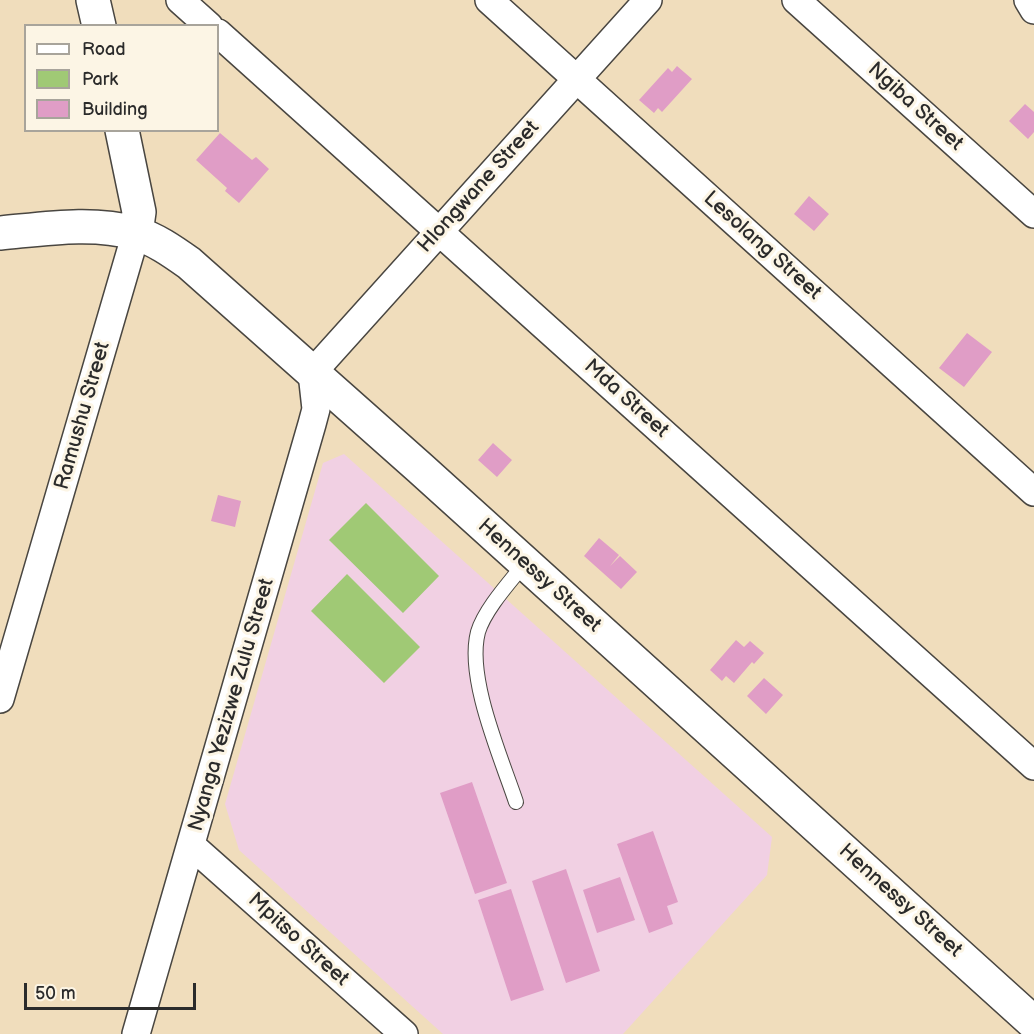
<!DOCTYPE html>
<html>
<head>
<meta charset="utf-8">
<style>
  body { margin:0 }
  #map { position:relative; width:1034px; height:1034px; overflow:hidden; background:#f0ddbc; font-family:"Balsamiq Sans",sans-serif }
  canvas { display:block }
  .legend { position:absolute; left:24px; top:24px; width:195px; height:108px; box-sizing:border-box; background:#fcf5e5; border:2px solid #a8a49b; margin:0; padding:8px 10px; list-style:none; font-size:18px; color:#2b2b2b }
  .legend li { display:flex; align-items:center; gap:12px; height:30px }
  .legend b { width:30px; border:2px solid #a8a49b }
  .scale { position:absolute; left:24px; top:983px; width:172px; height:27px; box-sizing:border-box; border:3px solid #2b2b2b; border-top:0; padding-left:8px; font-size:18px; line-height:21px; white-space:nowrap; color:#2b2b2b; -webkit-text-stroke:4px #fcf5e5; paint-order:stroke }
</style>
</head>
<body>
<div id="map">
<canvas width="1034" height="1034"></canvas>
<ul class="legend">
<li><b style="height:8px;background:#fff"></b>Road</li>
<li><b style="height:16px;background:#a0c975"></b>Park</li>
<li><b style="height:16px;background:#e09dc6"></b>Building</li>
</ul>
<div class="scale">50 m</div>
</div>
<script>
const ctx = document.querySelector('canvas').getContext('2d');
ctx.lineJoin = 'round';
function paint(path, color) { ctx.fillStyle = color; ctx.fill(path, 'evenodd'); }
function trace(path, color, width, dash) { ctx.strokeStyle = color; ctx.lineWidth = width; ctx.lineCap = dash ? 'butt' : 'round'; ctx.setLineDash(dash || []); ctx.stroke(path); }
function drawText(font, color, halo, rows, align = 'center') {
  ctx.font = font + ' "Balsamiq Sans",sans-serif'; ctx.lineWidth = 6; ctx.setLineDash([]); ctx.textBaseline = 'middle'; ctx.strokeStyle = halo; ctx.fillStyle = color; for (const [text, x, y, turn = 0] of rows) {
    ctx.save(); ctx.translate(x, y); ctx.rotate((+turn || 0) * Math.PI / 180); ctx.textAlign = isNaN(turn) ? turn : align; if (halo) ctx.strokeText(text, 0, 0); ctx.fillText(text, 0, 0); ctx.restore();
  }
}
paint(new Path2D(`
  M 344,454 L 772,837 L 767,875 L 623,1034 L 443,1034 L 239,850 L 225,804 L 323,463 Z`), '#f1d0e3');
paint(new Path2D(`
  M 366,503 L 439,576 L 403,613 L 329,540 Z
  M 347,574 L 420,647 L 384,683 L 311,611 Z`), '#a0c975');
paint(new Path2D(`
  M 677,66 L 692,79 L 662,112 L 658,108 L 654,113 L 639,100 L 668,68 L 672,72 Z
  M 1025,104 L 1034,112 L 1034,132 L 1028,139 L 1009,121 Z
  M 220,133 L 252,160 L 256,157 L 269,169 L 239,203 L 225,191 L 227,188 L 196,160 Z
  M 809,196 L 829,214 L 814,231 L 794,214 Z
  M 967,333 L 992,352 L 964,387 L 939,368 Z
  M 493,443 L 512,460 L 497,477 L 478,460 Z
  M 218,495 L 241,501 L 235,527 L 211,521 Z
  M 599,538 L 619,555 L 610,566 L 620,556 L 637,572 L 621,589 L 584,556 Z
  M 736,640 L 744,647 L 750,641 L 764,653 L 754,664 L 752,662 L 734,683 L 726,676 L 722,681 L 710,670 Z
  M 764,678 L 783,695 L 766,714 L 747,696 Z
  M 472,782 L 507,883 L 475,894 L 440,793 Z
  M 653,831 L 678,902 L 667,906 L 673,924 L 649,933 L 617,844 Z
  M 566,869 L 600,971 L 566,983 L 532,881 Z
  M 620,877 L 635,920 L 597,933 L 583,890 Z
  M 511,889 L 544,990 L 511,1001 L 478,900 Z`), '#e09dc6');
const lane = new Path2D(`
  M 516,802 C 501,757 466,678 478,632 C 485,609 510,582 525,563`);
const street = new Path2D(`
  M 180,0 L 209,26
  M 489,0 L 1034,492
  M 796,0 L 1034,214
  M 1028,0 L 1034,10
  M 218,33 L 1034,766
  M 0,699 L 136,233
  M 192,846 L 404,1034
  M 136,1034 L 312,424 L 316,409 L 312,373 L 648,0`);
const secondary = new Path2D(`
  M 93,0 L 99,26
  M 122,130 L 139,212 L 136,233
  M 0,233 C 44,229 92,221 135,233 C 155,239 172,251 189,263 L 420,468 L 1034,1023`);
trace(lane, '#494641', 16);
trace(street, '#494641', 30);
trace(secondary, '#494641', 36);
trace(lane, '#fff', 14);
trace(street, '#fff', 27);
trace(secondary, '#fff', 33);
drawText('21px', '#2b2b2b', '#fcf5e5', [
  ["Ngiba Street",915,107,42],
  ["Hlongwane Street",479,187,-48],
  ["Lesolang Street",762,246,42],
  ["Mda Street",626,399,42],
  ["Ramushu Street",83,416,-74],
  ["Hennessy Street",539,576,42],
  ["Nyanga Yezizwe Zulu Street",232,705,-74],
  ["Hennessy Street",900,901,42],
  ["Mpitso Street",298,940,42]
]);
</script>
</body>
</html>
